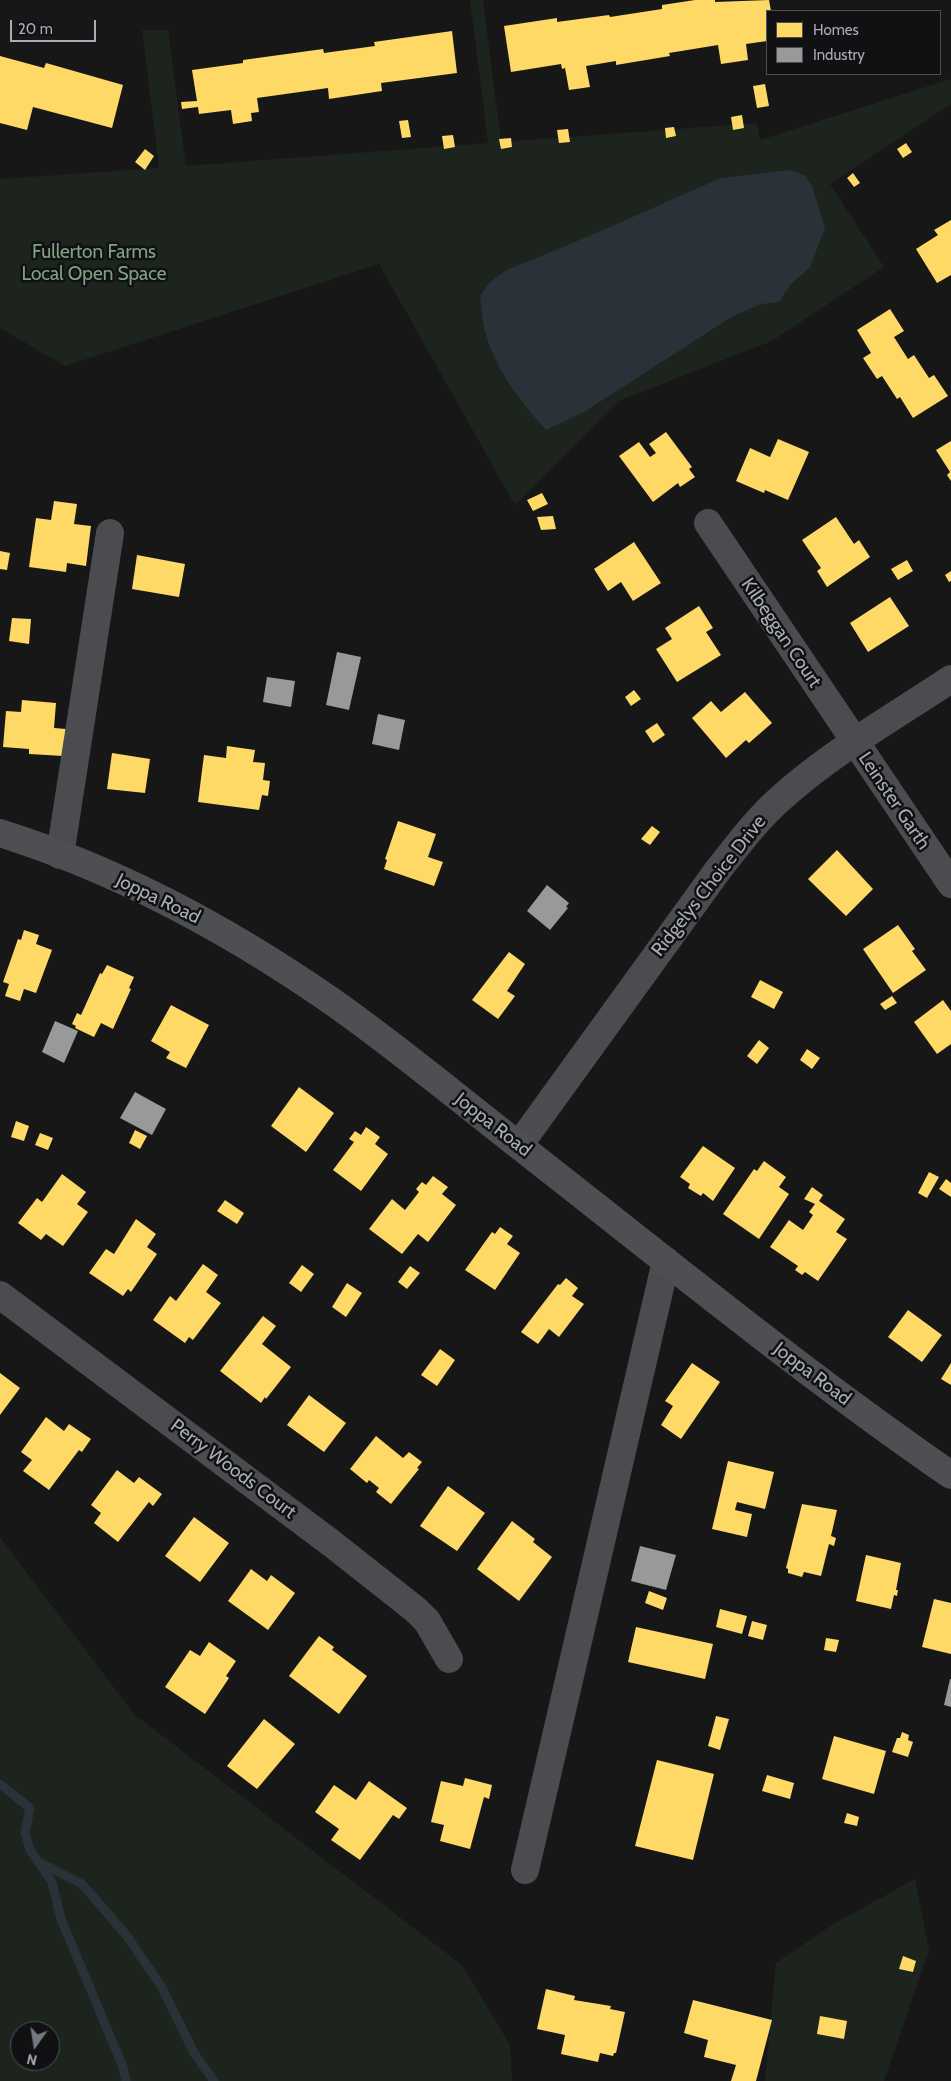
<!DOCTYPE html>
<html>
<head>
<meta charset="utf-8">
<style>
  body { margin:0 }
  #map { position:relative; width:951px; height:2081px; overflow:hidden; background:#171717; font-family:Cabin,sans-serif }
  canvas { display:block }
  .legend { position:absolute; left:766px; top:10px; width:175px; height:65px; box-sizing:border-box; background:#111113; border:1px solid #4d4f55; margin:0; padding:6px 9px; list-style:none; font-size:15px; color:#a8adb8 }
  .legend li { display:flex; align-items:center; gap:10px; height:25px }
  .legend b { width:25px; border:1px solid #4d4f55 }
  .north { position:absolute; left:10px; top:2021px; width:50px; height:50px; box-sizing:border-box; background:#111113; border:1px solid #4d4f55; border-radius:50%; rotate:193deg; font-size:14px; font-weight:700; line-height:20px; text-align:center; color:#a8adb8 }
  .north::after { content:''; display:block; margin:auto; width:18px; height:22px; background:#757880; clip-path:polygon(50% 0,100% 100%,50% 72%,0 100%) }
  .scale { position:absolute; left:10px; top:20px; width:86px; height:22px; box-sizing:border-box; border:2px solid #a8adb8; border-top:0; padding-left:6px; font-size:15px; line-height:18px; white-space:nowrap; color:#a8adb8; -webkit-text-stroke:4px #111113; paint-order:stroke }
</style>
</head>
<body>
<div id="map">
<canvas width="951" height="2081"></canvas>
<ul class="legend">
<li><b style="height:14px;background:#ffd966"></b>Homes</li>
<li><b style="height:14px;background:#999"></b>Industry</li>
</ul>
<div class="north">N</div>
<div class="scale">20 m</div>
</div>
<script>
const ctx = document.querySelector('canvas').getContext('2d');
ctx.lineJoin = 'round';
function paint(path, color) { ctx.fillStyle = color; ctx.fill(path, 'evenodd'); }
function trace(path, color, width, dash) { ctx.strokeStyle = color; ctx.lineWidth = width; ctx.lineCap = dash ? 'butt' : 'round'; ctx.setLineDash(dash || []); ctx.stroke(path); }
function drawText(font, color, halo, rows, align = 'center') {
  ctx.font = font + ' Cabin,sans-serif'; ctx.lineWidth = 5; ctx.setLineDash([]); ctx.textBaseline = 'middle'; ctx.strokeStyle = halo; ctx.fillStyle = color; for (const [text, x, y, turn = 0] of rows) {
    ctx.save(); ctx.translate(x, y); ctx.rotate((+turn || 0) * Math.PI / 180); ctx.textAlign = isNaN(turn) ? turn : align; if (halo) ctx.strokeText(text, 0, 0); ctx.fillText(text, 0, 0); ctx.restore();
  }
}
paint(new Path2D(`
  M 470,0 L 483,0 L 501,142 L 757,123 L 760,140 L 951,79 L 951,104 L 830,184 L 884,267 L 772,341 L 618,401 L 515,505 L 379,264 L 65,366 L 0,328 L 0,179 L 159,168 L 142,30 L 168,30 L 186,166 L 488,143 Z
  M 0,1537 L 134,1714 L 462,1965 L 510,2045 L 512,2081 L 0,2081 ZM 20,2031 L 50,2031 L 50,2061 L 20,2061 Z
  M 915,1879 L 929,1950 L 884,2081 L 765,2081 L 776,1963 L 832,1925 Z`), '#1d241e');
paint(new Path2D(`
  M 791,170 L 805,176 L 812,186 L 825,228 L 810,267 L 790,285 L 779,302 L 761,304 L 733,316 L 584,412 L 546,430 C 520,400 498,374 486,335 C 482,323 482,309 480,296 L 490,282 L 507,270 L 587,237 L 721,178 Z`), '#2a3239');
paint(new Path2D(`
  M 695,0 L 715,0 L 715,2 L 769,0 L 771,11 L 767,11 L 767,41 L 746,44 L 748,60 L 721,64 L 718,45 L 669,53 L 670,56 L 616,65 L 616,61 L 586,66 L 590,87 L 569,90 L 565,68 L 562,69 L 561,64 L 511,72 L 504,26 L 557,18 L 557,22 L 609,15 L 610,17 L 662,9 L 662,5 Z
  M 452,31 L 457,73 L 381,83 L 382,91 L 329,99 L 328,88 L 257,98 L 259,112 L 251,113 L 252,121 L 233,124 L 231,110 L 199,114 L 198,107 L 182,109 L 181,102 L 197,101 L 192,70 L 243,63 L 243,60 L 323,49 L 324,53 L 375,46 L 374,42 Z
  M 0,56 L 44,68 L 46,63 L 123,85 L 112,128 L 33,107 L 27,130 L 0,123 Z
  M 765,84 L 769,106 L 757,108 L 753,86 Z
  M 742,115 L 744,128 L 733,130 L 731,117 Z
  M 408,120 L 411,137 L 402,138 L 399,121 Z
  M 674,127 L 676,136 L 666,138 L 665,128 Z
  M 568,129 L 570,142 L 559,143 L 557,130 Z
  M 453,135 L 455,147 L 444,149 L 442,136 Z
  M 511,138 L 512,147 L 501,149 L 499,139 Z
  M 906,143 L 912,152 L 903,158 L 897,149 Z
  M 145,149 L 154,156 L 145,170 L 135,162 Z
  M 853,173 L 860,183 L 854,187 L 847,178 Z
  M 951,220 L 951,275 L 937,283 L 916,249 L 938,235 L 934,230 Z
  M 890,309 L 904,331 L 894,337 L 908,359 L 914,355 L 929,378 L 934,375 L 948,396 L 913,418 L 900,397 L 897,399 L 882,376 L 877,379 L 863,358 L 871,353 L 857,330 Z
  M 666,432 L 692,467 L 689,469 L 695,477 L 680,487 L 678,483 L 653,502 L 619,456 L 639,442 L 650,457 L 656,453 L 649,444 Z
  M 778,439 L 809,452 L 788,500 L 765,490 L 764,493 L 736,481 L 750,448 L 770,457 Z
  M 951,441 L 951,481 L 947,475 L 950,472 L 936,450 Z
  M 542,493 L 548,504 L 533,511 L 527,500 Z
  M 54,501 L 77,504 L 74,524 L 91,526 L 86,566 L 67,563 L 66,572 L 29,567 L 36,518 L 51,520 Z
  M 553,516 L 556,529 L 541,530 L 537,517 Z
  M 836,517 L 854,544 L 859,540 L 870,557 L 827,587 L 817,571 L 821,568 L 802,540 Z
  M 634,542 L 661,583 L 633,601 L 621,582 L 608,591 L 594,569 Z
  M 0,551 L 10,553 L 7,570 L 0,569 Z
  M 137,555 L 185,564 L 179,597 L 132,589 Z
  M 907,560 L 913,571 L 898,580 L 891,569 Z
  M 951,571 L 951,581 L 949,582 L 945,575 Z
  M 890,597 L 909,626 L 868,652 L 850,623 Z
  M 699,606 L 713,628 L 706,632 L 721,655 L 677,682 L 656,649 L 672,639 L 665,628 Z
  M 12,618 L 31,619 L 29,644 L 9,641 Z
  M 634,690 L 641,699 L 631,706 L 625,697 Z
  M 745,692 L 772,723 L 749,743 L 746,740 L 726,758 L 692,718 L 711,701 L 721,712 Z
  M 22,700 L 56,703 L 54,728 L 66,729 L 63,756 L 29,754 L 29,749 L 3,747 L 6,711 L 21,712 Z
  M 657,723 L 665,735 L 653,743 L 645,731 Z
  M 227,746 L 255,750 L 253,762 L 265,763 L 263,780 L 270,781 L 268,796 L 262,795 L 259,810 L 198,802 L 204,755 L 226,758 Z
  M 112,753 L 150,759 L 145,793 L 107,789 Z
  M 398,821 L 436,834 L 428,857 L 443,862 L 434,886 L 384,869 L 387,860 L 385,859 Z
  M 652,826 L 660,832 L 650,845 L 641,839 Z
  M 837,850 L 873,889 L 846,916 L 808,879 Z
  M 898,925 L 915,949 L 912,951 L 926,970 L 893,993 L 863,949 Z
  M 24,930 L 39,935 L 36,944 L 52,950 L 36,993 L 24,989 L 20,1001 L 5,996 L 9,984 L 3,982 L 18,939 L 21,940 Z
  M 509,952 L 525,964 L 507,991 L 515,996 L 498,1019 L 472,1000 Z
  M 107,965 L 134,977 L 129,988 L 131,989 L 113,1029 L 101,1023 L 94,1037 L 75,1028 L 76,1026 L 72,1024 L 77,1013 L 81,1015 L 100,973 L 102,974 Z
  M 760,980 L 783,992 L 774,1009 L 751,997 Z
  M 892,996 L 897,1003 L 885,1010 L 880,1004 Z
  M 943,1000 L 951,1011 L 951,1044 L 937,1054 L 914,1022 Z
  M 171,1005 L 209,1025 L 186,1068 L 166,1058 L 170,1052 L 151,1041 Z
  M 759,1040 L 769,1048 L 757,1064 L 747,1056 Z
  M 807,1049 L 820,1058 L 812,1069 L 800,1060 Z
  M 299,1087 L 334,1113 L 306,1152 L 271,1126 Z
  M 16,1121 L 29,1126 L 24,1141 L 11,1137 Z
  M 366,1127 L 380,1137 L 375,1144 L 388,1154 L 361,1191 L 333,1170 L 354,1142 L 349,1139 L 355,1131 L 361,1135 Z
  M 135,1130 L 147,1136 L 140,1149 L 129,1143 Z
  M 40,1133 L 53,1138 L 48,1150 L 35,1145 Z
  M 703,1146 L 735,1168 L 713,1201 L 703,1193 L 701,1196 L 688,1188 L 690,1184 L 680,1177 Z
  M 764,1161 L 786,1177 L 779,1187 L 789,1194 L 759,1239 L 723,1214 L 754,1169 L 757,1171 Z
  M 929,1172 L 939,1177 L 927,1198 L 918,1193 Z
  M 62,1174 L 86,1192 L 77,1204 L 88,1212 L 63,1246 L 46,1234 L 41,1240 L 18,1223 L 37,1198 L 42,1202 Z
  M 433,1176 L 448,1187 L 442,1194 L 456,1205 L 428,1242 L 418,1234 L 402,1254 L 369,1229 L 392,1199 L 405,1210 L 419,1192 L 416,1189 L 422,1182 L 426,1185 Z
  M 946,1179 L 951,1183 L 951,1197 L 939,1189 Z
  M 812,1187 L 823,1195 L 819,1201 L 845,1219 L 836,1232 L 847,1239 L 818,1281 L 805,1272 L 802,1275 L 795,1270 L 798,1266 L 770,1247 L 789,1220 L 803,1230 L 813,1215 L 809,1212 L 815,1204 L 804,1199 Z
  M 225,1200 L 244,1213 L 237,1224 L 217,1211 Z
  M 136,1219 L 156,1234 L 147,1247 L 157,1254 L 131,1292 L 128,1289 L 123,1296 L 89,1273 L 106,1249 L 114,1254 Z
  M 500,1227 L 513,1236 L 507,1244 L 520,1253 L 495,1290 L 465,1270 L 492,1232 L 495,1234 Z
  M 203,1264 L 218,1275 L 206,1292 L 221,1303 L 193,1340 L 189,1337 L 185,1343 L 153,1320 L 170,1296 L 176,1301 Z
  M 302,1265 L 314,1274 L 301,1292 L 289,1283 Z
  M 410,1266 L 420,1273 L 407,1289 L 398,1282 Z
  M 566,1278 L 578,1288 L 572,1296 L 584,1304 L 559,1337 L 549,1329 L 538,1344 L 521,1332 L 558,1284 L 560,1285 Z
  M 347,1283 L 362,1293 L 346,1317 L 332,1307 Z
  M 908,1310 L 942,1335 L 922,1362 L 888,1337 Z
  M 263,1316 L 276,1326 L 262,1344 L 291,1367 L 266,1399 L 265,1397 L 261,1403 L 220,1371 Z
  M 440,1349 L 455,1360 L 437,1386 L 421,1375 Z
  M 692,1363 L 720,1382 L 681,1439 L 661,1425 L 673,1406 L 665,1401 Z
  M 951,1363 L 951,1385 L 941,1379 Z
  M 0,1373 L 20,1388 L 0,1415 Z
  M 309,1395 L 346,1423 L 324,1452 L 287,1425 Z
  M 46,1417 L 64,1431 L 69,1424 L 91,1439 L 82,1452 L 79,1450 L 49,1490 L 23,1471 L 32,1460 L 21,1452 Z
  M 376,1436 L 403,1458 L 409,1452 L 422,1462 L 417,1468 L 419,1469 L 391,1504 L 376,1492 L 379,1488 L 369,1480 L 367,1483 L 350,1469 Z
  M 728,1461 L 774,1472 L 765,1509 L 737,1502 L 735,1510 L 752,1514 L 747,1537 L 712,1529 Z
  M 117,1470 L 134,1483 L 139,1477 L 162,1494 L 153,1506 L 149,1502 L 118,1542 L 94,1523 L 101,1513 L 91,1505 Z
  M 448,1486 L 485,1513 L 457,1551 L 420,1526 Z
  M 802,1504 L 837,1510 L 831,1536 L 836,1538 L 834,1546 L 829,1544 L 821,1576 L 804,1572 L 802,1577 L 788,1573 L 788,1569 L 786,1568 Z
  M 194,1517 L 229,1543 L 200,1582 L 165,1556 Z
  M 512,1521 L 535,1539 L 533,1542 L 552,1557 L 519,1601 L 477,1569 Z
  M 866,1555 L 901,1563 L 896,1590 L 898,1590 L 897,1596 L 894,1595 L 891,1609 L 856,1601 Z
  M 251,1569 L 267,1581 L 271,1575 L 295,1593 L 268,1630 L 228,1601 Z
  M 649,1591 L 667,1598 L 663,1610 L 645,1603 Z
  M 934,1599 L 951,1603 L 951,1654 L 922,1647 Z
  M 720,1609 L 747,1616 L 742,1634 L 716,1627 Z
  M 752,1621 L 767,1625 L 763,1640 L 748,1636 Z
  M 636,1627 L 713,1644 L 705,1679 L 628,1662 Z
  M 319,1636 L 334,1647 L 332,1650 L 367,1676 L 339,1714 L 289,1676 Z
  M 826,1638 L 839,1640 L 836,1652 L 824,1650 Z
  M 209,1642 L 236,1661 L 226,1676 L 229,1678 L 205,1714 L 165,1687 L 190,1650 L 200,1656 Z
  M 716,1716 L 729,1719 L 720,1750 L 708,1746 Z
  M 264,1719 L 295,1744 L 257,1789 L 227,1766 Z
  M 902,1732 L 909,1735 L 908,1740 L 913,1742 L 908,1757 L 892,1752 L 897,1738 L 900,1738 Z
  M 834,1736 L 886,1751 L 874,1794 L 822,1779 Z
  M 657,1760 L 714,1774 L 693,1860 L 635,1846 Z
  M 767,1775 L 794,1783 L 790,1799 L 762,1791 Z
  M 465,1778 L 492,1785 L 489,1799 L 484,1797 L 470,1849 L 440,1841 L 444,1825 L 431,1822 L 441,1781 L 463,1786 Z
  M 369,1781 L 407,1808 L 399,1819 L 393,1815 L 360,1860 L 331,1840 L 339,1829 L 315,1812 L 334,1785 L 356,1800 Z
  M 847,1813 L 859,1817 L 857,1826 L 844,1823 Z
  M 903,1956 L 916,1961 L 913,1972 L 899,1969 Z
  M 546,1989 L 575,1996 L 574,2000 L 611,2006 L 610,2009 L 625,2012 L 616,2053 L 614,2053 L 613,2056 L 600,2053 L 598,2062 L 561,2054 L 565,2035 L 537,2029 Z
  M 693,2000 L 772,2020 L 756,2081 L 731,2081 L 736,2065 L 704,2057 L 708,2040 L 684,2033 Z
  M 820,2016 L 847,2021 L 844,2039 L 817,2034 Z`), '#ffd966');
paint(new Path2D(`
  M 337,652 L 361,657 L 349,710 L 326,705 Z
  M 267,677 L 295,681 L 291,707 L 263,702 Z
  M 378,714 L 405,720 L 399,750 L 372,744 Z
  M 547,885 L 569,903 L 566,907 L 568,908 L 550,930 L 527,911 Z
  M 55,1021 L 78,1031 L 64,1063 L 42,1052 Z
  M 135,1092 L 166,1109 L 152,1135 L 120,1118 Z
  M 640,1546 L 676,1555 L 666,1590 L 631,1581 Z
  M 950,1679 L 951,1679 L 951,1707 L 944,1705 Z`), '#999');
trace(new Path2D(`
  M 0,1784 L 30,1808 L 25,1833 L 30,1850 L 52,1882 L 61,1919 L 123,2067 L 126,2081
  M 41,1863 L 82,1884 L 127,1936 L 161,1986 L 194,2053 L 214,2081`), '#2a3239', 9);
trace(new Path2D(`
  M 708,523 L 951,884
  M 60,855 L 110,533
  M 519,1145 L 718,870 C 738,845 757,819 781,798 C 832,752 894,717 951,679
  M 0,1295 L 331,1543 L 416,1610 L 427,1621 L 449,1659
  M 525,1870 L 666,1261`), '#4b4c50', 28);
trace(new Path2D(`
  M 0,833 C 118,870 229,930 330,1000 C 393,1044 453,1094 513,1141 C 658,1254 800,1371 951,1475`), '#4d4f52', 28);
drawText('19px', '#7fa381', '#111113', [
  ["Fullerton Farms",94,252],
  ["Local Open Space",94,274]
]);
drawText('19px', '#a8adb8', '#111113', [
  ["Kilbeggan Court",781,633,56],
  ["Leinster Garth",894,801,56],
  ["Ridgelys Choice Drive",709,886,-52],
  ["Joppa Road",158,899,26],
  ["Joppa Road",493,1125,38],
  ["Joppa Road",812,1374,37],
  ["Perry Woods Court",233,1469,37]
]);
</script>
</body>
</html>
